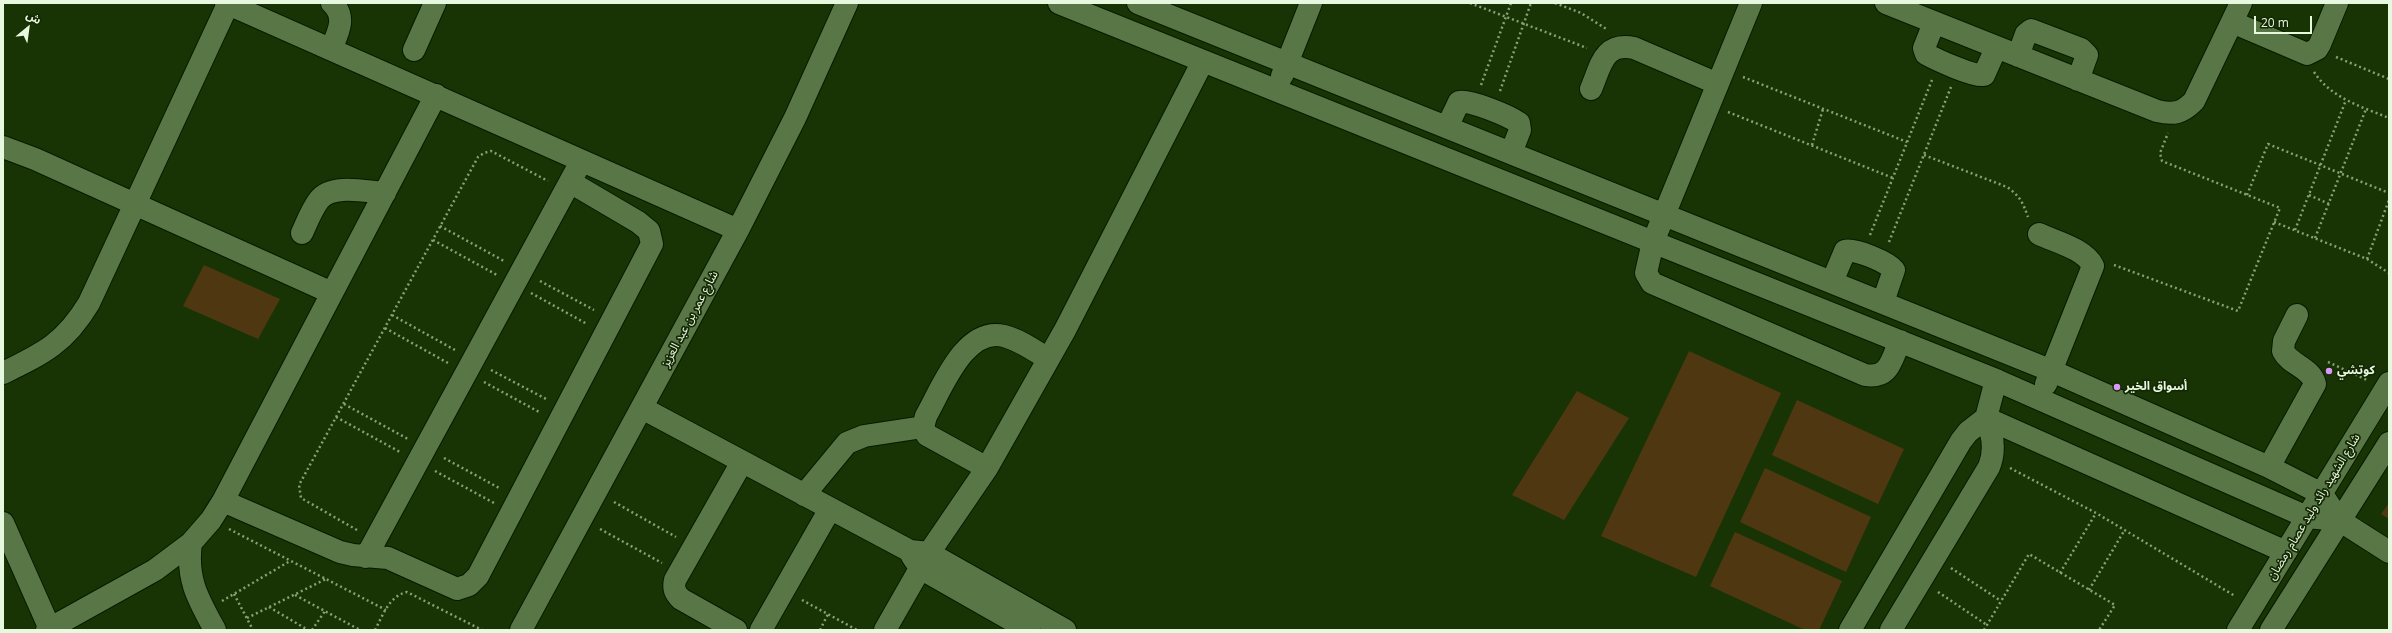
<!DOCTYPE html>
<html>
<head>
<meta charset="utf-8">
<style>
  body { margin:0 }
  #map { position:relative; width:2392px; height:633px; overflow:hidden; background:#193404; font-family:"Open Sans","Noto Sans Arabic",sans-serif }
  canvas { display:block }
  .frame { position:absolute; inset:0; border:4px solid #e6f8dd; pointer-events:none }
  .north { position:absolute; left:8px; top:8px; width:40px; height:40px; -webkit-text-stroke:3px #142805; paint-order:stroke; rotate:29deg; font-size:11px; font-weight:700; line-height:16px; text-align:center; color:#e6f8dd }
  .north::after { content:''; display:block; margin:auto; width:14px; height:18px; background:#e6f8dd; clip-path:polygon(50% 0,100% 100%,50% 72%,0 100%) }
  .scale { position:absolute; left:2254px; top:16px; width:58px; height:18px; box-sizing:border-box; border:2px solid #e6f8dd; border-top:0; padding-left:5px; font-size:12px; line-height:14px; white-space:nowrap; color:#e6f8dd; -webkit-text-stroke:3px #142805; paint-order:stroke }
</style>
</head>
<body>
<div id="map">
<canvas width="2392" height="633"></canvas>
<div class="frame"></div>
<div class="north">ش</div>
<div class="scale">20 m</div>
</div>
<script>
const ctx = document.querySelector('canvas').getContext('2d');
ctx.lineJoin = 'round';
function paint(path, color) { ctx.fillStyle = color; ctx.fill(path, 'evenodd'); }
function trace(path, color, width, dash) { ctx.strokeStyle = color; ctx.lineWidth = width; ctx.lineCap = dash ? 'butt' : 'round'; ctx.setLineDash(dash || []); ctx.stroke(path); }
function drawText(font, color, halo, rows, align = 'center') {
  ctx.font = font + ' "Open Sans","Noto Sans Arabic",sans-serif'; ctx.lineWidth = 3.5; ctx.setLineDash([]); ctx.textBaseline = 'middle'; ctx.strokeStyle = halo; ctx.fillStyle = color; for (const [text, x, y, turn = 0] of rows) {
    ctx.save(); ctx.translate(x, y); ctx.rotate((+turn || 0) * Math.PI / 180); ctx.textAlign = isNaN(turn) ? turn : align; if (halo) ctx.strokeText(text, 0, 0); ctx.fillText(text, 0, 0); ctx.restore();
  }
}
paint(new Path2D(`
  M 204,265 L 280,299 L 258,339 L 183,306 Z
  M 1689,351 L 1781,393 L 1696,577 L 1601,536 Z
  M 1577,391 L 1629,418 L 1564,520 L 1512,495 Z
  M 1797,400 L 1904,449 L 1878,504 L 1772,455 Z
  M 1765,468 L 1871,517 L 1846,572 L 1740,522 Z
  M 2389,503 L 2389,519 L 2381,514 Z
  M 1735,532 L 1842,581 L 1819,630 L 1805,630 L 1710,586 Z`), '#4f3712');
const minor = new Path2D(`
  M 226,3 L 738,230
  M 1059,3 L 1996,380 L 2307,517 L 2339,520
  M 1138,3 L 2052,371 L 2269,467 L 2322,494 L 2339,520 L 2389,552
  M 1751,3 L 1653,242 L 1646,273 L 1652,283 L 1865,375 C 1890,379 1891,360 1900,341
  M 1886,3 L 2157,111 C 2174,115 2182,113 2194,101 L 2241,3
  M 2232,22 L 2307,54 L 2317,49 L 2320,44 L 2337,3
  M 1934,23 L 1924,48 L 1926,54 C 1935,59 1976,78 1984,75 L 1996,48
  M 331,49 C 338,33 347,17 332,3
  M 414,50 L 435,3
  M 2018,56 L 2026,34 L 2031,30 L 2081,49 L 2087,55 L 2078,80
  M 1282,76 L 1311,3
  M 1591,89 C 1601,66 1603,42 1634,48 L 1718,84
  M 1447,127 L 1459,102 C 1469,99 1509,116 1519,123 L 1520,130 L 1511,153
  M 3,147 L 35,159 L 332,293
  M 302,233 C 307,222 312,209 319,200 C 332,183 367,192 385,193
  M 2039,234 C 2056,242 2085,249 2093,266 L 2046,384
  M 1832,282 L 1845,251 C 1854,248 1888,262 1894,270 L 1883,302
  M 3,373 C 44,353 65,343 89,303 L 228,4
  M 642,408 L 910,551 L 929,553 L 1065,630
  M 1986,418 L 2286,552
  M 2269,467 L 2315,384 C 2312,368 2290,365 2283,351 L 2284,341 L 2297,315
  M 987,468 L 927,435 L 923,427 L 926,416 C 942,388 965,326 1004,336 C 1020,340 1035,351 1048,359
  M 804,495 L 847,443 L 864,436 L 923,427
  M 223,501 L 340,552 L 353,555 L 388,558 L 457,589 L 469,585 L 478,576 L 652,244 L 649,231 L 638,222 L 570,182
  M 3,523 L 50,629
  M 191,543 C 186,579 198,599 215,630
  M 912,556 L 920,568 L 1029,630
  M 366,557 L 577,169
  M 47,630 L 155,570 L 191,543 L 211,520 L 223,501 L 436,95
  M 521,630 L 738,230 L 795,118 L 847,3
  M 736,630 L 681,599 C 675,593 673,589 675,580 L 742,462
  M 761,630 L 830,509
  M 885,630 L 929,553 L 987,468 L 1065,330 L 1203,61
  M 1850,630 L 1961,441 L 1968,432 L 1986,418 L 1996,380
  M 1891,630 L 1989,467 C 1996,450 1993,434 1986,418
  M 2238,630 L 2389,383
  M 2271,630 L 2389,443`);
trace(minor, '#061a00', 24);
trace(new Path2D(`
  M 1470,3 L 1587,48
  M 1555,3 L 1581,13 L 1608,30
  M 2336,57 L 2389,79
  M 2314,72 C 2331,98 2362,107 2389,118
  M 1743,77 L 1907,142
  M 1481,85 L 1511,3
  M 1500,91 L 1531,3
  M 1728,112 L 1893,178
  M 1812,145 L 1823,109
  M 1924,155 L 2007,187 C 2020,196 2023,203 2028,217
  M 2247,195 L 2268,144 L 2389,193
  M 2309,195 L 2329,204
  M 2274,222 L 2367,259 L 2389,273
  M 440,226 L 504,261
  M 2295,230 L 2346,100
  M 1870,235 L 1932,80
  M 2315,238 L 2366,109
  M 433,240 L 497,275
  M 1889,242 L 1951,87
  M 2367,259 L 2389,200
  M 2114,265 L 2238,311 L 2280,208 L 2162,161 L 2160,153 L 2168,133
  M 540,281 L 594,310
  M 531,293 L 587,324
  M 392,315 L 455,350
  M 385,328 L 448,363
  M 2328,362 L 2367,380
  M 491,370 L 548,400
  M 484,382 L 541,413
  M 344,404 L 408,439
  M 336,417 L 400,452
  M 444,458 L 501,489
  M 2010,468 L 2096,513 L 2235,596
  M 435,471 L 494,503
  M 614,502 L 676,537
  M 229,529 L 386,610
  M 600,529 L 662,563
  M 357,530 L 301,498 L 299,485 L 478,157 L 484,153 L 491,151 L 548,181
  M 1951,568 L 2001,601
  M 2060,573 L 2096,513
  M 2089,590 L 2124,531
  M 1938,592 L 1987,625
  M 234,594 L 253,630
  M 295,595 L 360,630
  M 802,600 L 857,630
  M 222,601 L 290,561
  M 269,607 L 308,630
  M 247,618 L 326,579
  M 312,630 L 325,611
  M 375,630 C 383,615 389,596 407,592 L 482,630
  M 820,630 L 828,614
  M 1984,630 L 2029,554 L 2115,605 L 2099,630`), '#889f7a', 2.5, [2, 3]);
trace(minor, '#587646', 22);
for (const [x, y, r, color] of [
  [2329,371,4,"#d99af7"],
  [2117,387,4,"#d99af7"]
]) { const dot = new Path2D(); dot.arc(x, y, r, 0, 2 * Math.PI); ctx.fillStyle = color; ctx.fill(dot); trace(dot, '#142805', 1.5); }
drawText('12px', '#e6f8dd', '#142805', [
  ["شارع عمر بن عبد العزيز",690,319,-62],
  ["شارع الشهيد رائد وليد عصام رمضان",2314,507,-59]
]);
drawText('bold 12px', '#e6f8dd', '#142805', [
  ["كوتشي",2337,371],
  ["أسواق الخير",2125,387]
], 'left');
</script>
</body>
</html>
